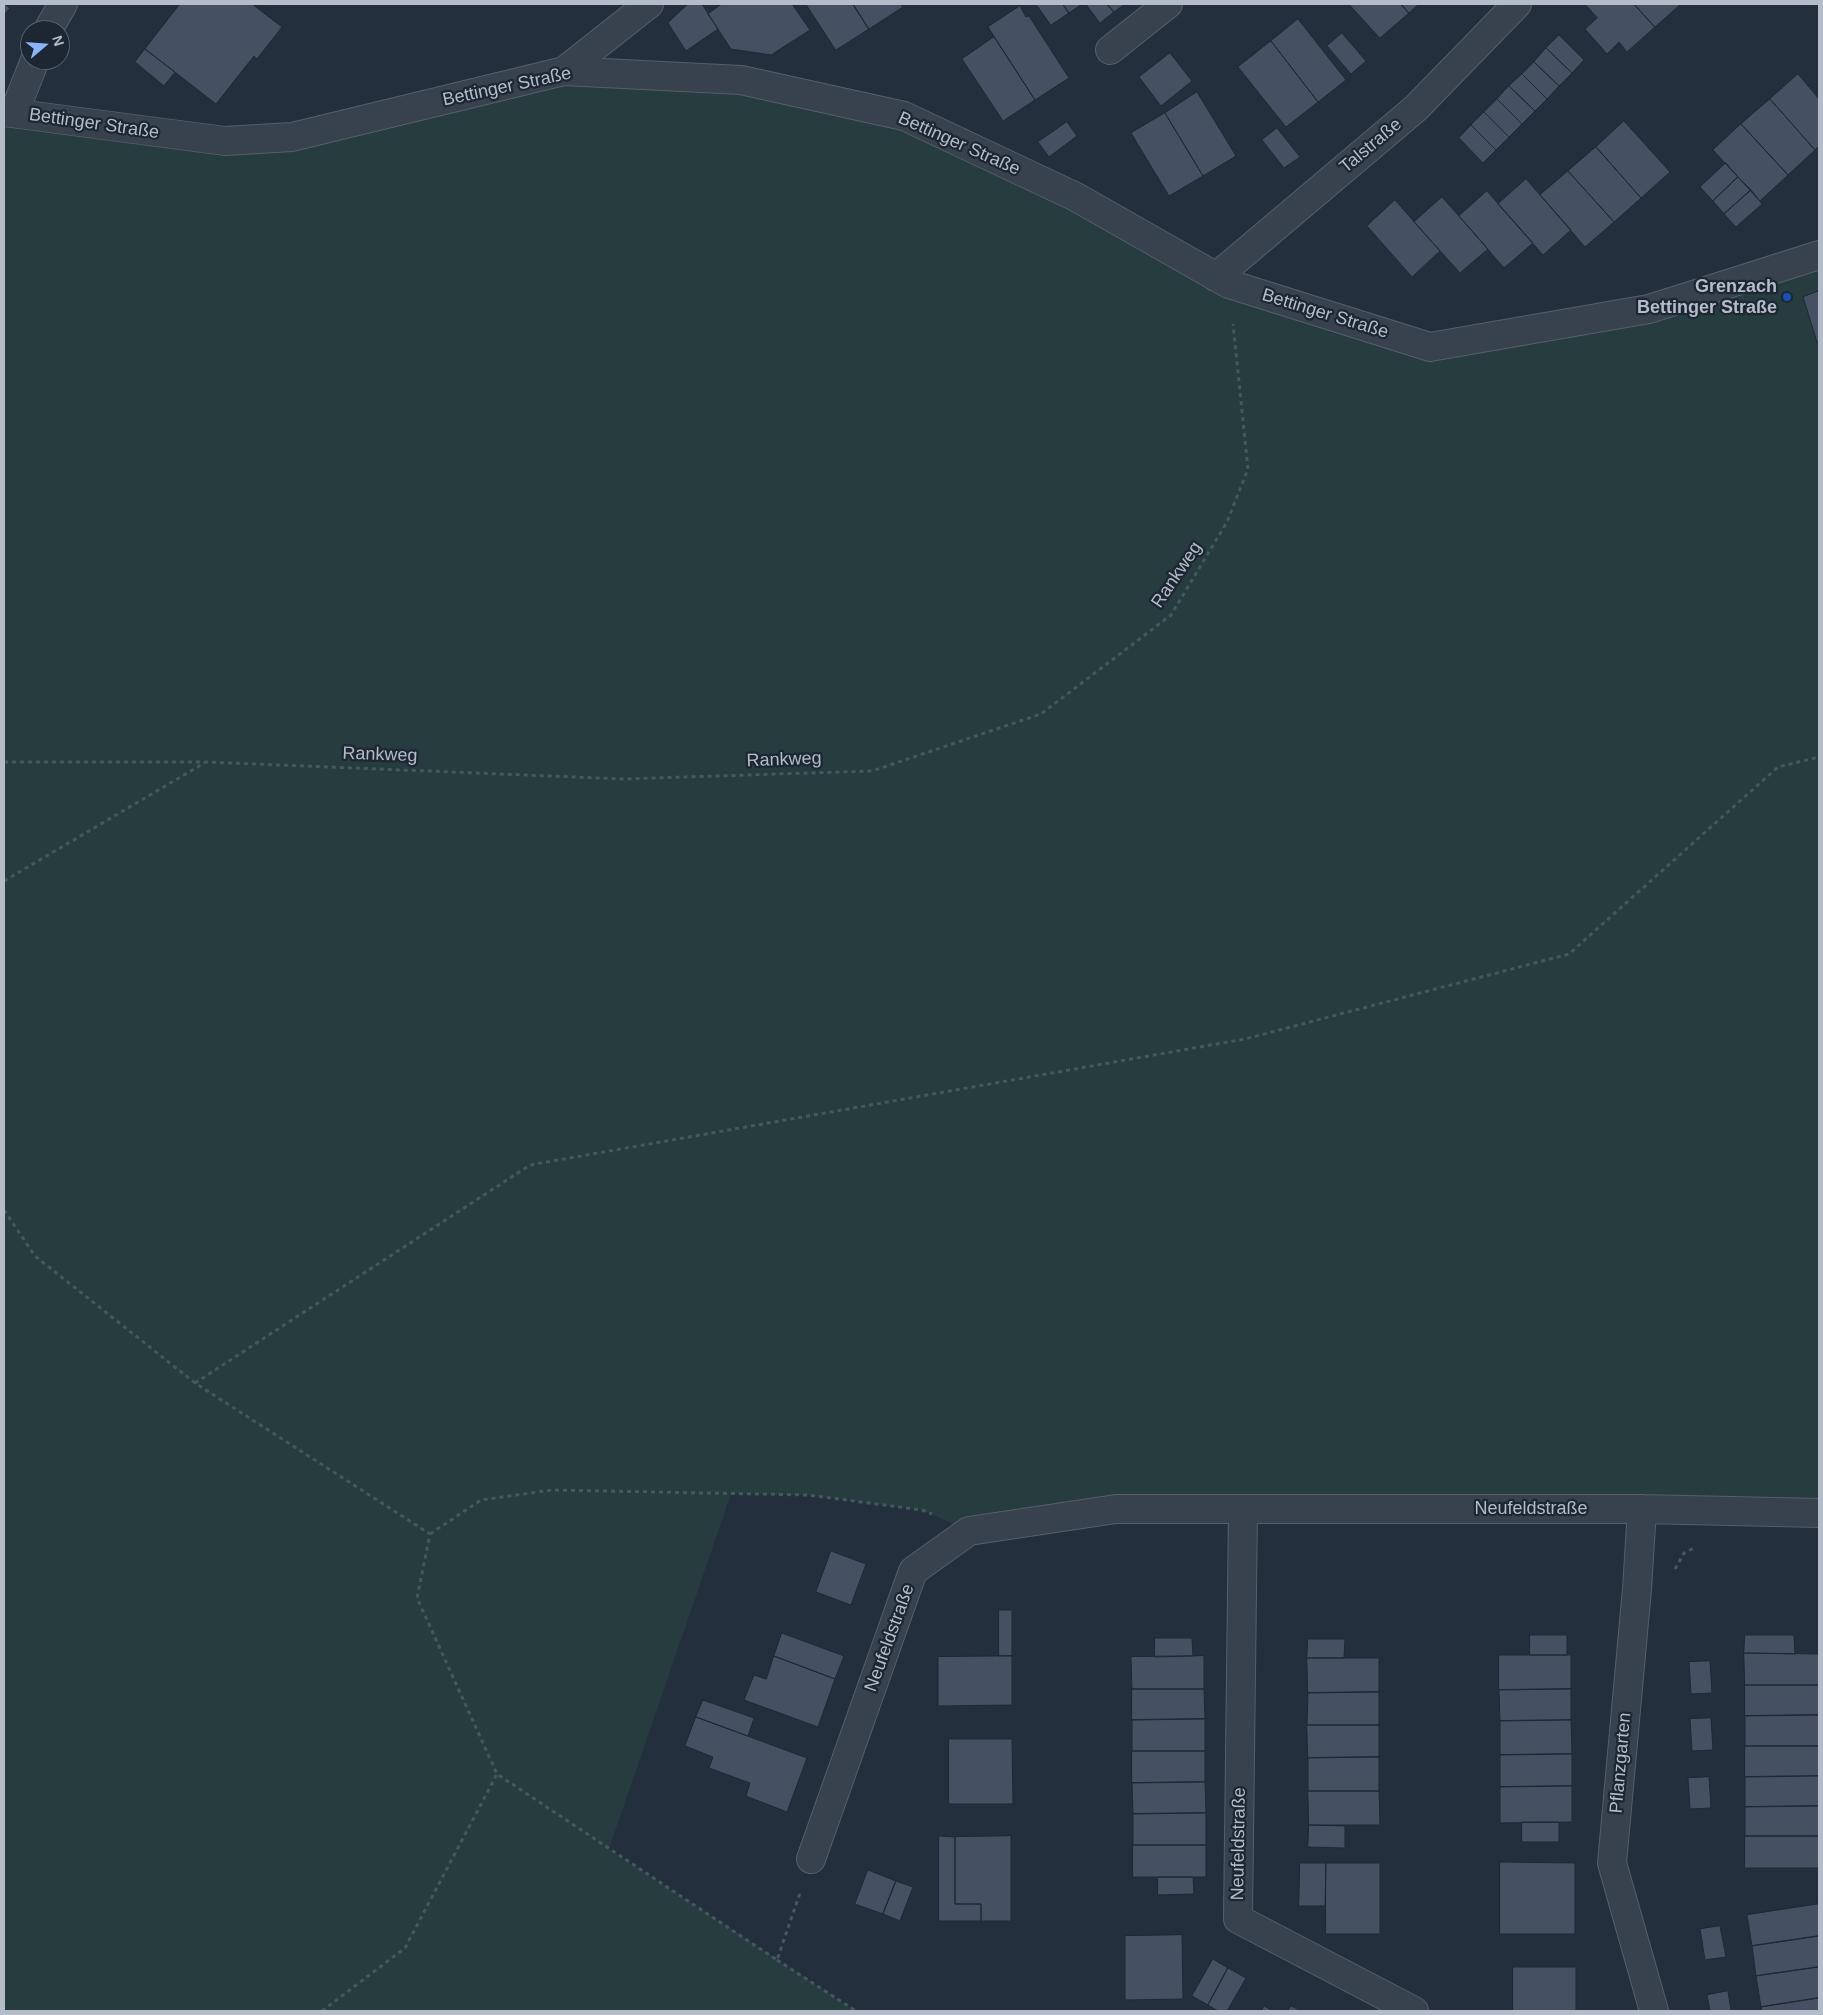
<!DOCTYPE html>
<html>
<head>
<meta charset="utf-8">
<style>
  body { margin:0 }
  #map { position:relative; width:1823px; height:2015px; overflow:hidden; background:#242f3e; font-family:Arial,sans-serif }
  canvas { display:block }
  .frame { position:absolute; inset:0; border:5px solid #b4bcc9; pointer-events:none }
  .north { position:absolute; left:20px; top:20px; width:50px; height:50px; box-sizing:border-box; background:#1d2633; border:1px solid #59626f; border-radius:50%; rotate:72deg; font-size:14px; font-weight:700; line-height:20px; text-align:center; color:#b4bcc9 }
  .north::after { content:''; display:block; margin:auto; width:18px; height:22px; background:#8ab4f8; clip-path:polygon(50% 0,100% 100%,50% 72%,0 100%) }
</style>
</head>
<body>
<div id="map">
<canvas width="1823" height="2015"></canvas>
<div class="frame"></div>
<div class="north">N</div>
</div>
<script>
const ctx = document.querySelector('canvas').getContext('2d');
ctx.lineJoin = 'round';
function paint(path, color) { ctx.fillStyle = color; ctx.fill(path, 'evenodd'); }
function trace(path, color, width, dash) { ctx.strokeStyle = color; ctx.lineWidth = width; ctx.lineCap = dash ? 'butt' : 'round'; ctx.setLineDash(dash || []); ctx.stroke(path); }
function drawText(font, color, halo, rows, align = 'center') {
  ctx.font = font + ' Arial,sans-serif'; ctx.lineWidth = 4.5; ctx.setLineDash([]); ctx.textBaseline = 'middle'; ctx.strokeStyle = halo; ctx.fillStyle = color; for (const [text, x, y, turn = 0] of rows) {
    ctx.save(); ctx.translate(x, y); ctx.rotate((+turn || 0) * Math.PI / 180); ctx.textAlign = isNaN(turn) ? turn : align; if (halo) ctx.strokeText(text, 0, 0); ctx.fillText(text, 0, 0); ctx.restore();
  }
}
paint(new Path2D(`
  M 564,71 L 741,80 L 904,116 L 1216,277 L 1430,347 L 1819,255 L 1819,1513 L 1116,1509 L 969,1531 L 922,1510 L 808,1495 L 731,1494 L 609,1849 L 856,2011 L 4,2011 L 4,112 L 225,141 Z`), '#263c3f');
const building = new Path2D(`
  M 4,4 L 10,8 L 4,15 Z
  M 180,4 L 252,4 L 282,27 L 257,59 L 254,56 L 216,104 L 145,49 Z
  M 688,4 L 702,4 L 718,29 L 686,51 L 668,23 Z
  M 722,4 L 792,4 L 810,30 L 771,55 L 731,49 L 708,14 Z
  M 806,4 L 853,4 L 869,29 L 836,50 Z
  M 853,4 L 901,4 L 903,7 L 869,29 Z
  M 1036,4 L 1063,4 L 1069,13 L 1051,25 Z
  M 1063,4 L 1082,4 L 1069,13 Z
  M 1086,4 L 1107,4 L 1114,12 L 1100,23 Z
  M 1107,4 L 1125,4 L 1114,12 Z
  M 1349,4 L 1401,4 L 1409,13 L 1380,38 Z
  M 1401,4 L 1419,4 L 1409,13 Z
  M 1585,4 L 1634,4 L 1655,27 L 1627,52 L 1619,42 L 1607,54 L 1585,29 L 1597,18 Z
  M 1634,4 L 1681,4 L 1655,27 Z
  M 1020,6 L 1026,17 L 1029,16 L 1069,78 L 1035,100 L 988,27 Z
  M 1298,19 L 1346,80 L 1318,102 L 1271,41 Z
  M 1342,33 L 1366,61 L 1351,74 L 1327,46 Z
  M 1559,35 L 1584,60 L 1572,73 L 1546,48 Z
  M 994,37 L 1035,100 L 1003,121 L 962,59 Z
  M 1271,41 L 1318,102 L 1286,127 L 1238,67 Z
  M 1546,48 L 1572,73 L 1559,86 L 1534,62 Z
  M 145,49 L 175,72 L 164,86 L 135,62 Z
  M 1170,53 L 1192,81 L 1161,106 L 1139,77 Z
  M 1534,62 L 1559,86 L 1547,99 L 1522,74 Z
  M 1522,74 L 1547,99 L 1535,111 L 1509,86 Z
  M 1798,74 L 1819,99 L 1819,146 L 1815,150 L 1770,99 Z
  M 1509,86 L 1535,111 L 1522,124 L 1497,99 Z
  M 1197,92 L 1236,156 L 1203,176 L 1165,113 Z
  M 1497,99 L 1522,124 L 1509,137 L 1484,112 Z
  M 1770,99 L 1815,150 L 1788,175 L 1741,124 Z
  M 1484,112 L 1509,137 L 1496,150 L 1471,125 Z
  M 1165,113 L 1203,176 L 1169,196 L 1131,133 Z
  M 1624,121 L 1670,172 L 1641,198 L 1596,147 Z
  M 1067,122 L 1077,136 L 1049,157 L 1038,142 Z
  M 1741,124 L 1788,175 L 1760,201 L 1713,150 Z
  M 1471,125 L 1496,150 L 1483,163 L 1459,138 Z
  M 1277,128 L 1300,157 L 1284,168 L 1262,140 Z
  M 1596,147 L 1641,198 L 1614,222 L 1568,171 Z
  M 1726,163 L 1738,177 L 1713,201 L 1700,187 Z
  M 1568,171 L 1614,222 L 1585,247 L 1540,195 Z
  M 1738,177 L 1751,190 L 1724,214 L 1713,201 Z
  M 1526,179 L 1571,230 L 1543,255 L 1498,204 Z
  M 1751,190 L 1762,204 L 1736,227 L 1724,214 Z
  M 1487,191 L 1533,243 L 1504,268 L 1459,216 Z
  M 1442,197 L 1488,249 L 1460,273 L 1414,222 Z
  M 1395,200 L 1440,251 L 1412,277 L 1367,226 Z
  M 1819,291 L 1819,341 L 1817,342 L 1803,297 Z
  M 831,1551 L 866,1564 L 851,1605 L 816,1592 Z
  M 999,1610 L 1012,1610 L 1012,1656 L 999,1656 Z
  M 782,1633 L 844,1656 L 835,1679 L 774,1656 Z
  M 1530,1635 L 1567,1635 L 1567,1655 L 1530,1655 Z
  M 1745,1635 L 1794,1635 L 1795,1654 L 1744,1653 Z
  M 1155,1638 L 1192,1638 L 1193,1656 L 1155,1657 Z
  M 1308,1639 L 1345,1639 L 1344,1658 L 1307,1658 Z
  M 1744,1653 L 1819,1654 L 1819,1685 L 1745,1685 Z
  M 1499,1655 L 1571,1655 L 1571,1689 L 1499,1690 Z
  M 774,1656 L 835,1679 L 818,1727 L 744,1700 L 754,1675 L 766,1679 Z
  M 1012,1656 L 1012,1705 L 938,1706 L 938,1657 Z
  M 1204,1656 L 1204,1689 L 1132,1689 L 1131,1657 Z
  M 1307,1658 L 1379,1658 L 1379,1692 L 1308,1693 Z
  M 1710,1661 L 1712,1693 L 1691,1694 L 1689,1662 Z
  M 1745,1685 L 1819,1685 L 1819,1715 L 1745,1716 Z
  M 1132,1689 L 1204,1689 L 1205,1719 L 1132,1720 Z
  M 1571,1689 L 1571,1720 L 1500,1721 L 1499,1690 Z
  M 1379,1692 L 1379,1725 L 1307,1725 L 1308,1693 Z
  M 703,1700 L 754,1718 L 748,1736 L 696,1717 Z
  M 1819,1715 L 1819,1746 L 1745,1746 L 1745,1716 Z
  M 696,1717 L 807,1758 L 787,1812 L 746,1796 L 750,1783 L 709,1768 L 713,1757 L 685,1746 Z
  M 1711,1718 L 1713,1750 L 1692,1751 L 1690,1719 Z
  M 1205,1719 L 1205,1751 L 1132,1751 L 1132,1720 Z
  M 1571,1720 L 1572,1754 L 1500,1755 L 1500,1721 Z
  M 1307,1725 L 1379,1725 L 1379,1757 L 1308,1758 Z
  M 949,1739 L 1012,1739 L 1013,1804 L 949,1804 Z
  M 1745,1746 L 1819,1746 L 1819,1776 L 1745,1777 Z
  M 1132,1751 L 1205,1751 L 1205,1782 L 1132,1783 Z
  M 1572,1754 L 1572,1786 L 1500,1787 L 1500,1755 Z
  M 1379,1757 L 1379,1791 L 1308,1791 L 1308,1758 Z
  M 1819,1776 L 1819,1806 L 1745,1807 L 1745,1777 Z
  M 1709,1777 L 1711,1808 L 1690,1809 L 1688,1778 Z
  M 1205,1782 L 1206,1813 L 1133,1814 L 1132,1783 Z
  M 1572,1786 L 1572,1822 L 1500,1823 L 1500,1787 Z
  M 1308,1791 L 1379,1791 L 1380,1825 L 1309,1825 Z
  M 1819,1806 L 1819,1836 L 1745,1836 L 1745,1807 Z
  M 1206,1813 L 1206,1845 L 1133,1845 L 1133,1814 Z
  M 1522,1822 L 1559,1822 L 1559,1842 L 1522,1842 Z
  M 1309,1825 L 1345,1826 L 1345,1848 L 1308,1847 Z
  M 939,1836 L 955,1837 L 955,1904 L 981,1904 L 981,1921 L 939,1921 Z
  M 1011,1836 L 1011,1921 L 981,1921 L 981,1904 L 955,1904 L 955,1837 Z
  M 1745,1836 L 1819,1836 L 1819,1868 L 1745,1868 Z
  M 1133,1845 L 1206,1845 L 1206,1877 L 1133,1877 Z
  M 1500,1862 L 1575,1863 L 1575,1934 L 1500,1934 Z
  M 1300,1863 L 1326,1863 L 1325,1906 L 1299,1906 Z
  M 1326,1863 L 1380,1863 L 1380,1934 L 1326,1934 Z
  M 868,1870 L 896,1881 L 883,1914 L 855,1904 Z
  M 1158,1877 L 1193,1877 L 1194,1894 L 1158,1895 Z
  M 896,1881 L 913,1887 L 900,1921 L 883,1914 Z
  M 1819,1904 L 1819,1936 L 1752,1946 L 1747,1915 Z
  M 1720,1926 L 1726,1957 L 1705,1960 L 1700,1929 Z
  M 1182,1935 L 1183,1999 L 1125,2000 L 1125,1936 Z
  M 1819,1936 L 1819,1967 L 1756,1976 L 1752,1946 Z
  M 1213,1959 L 1228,1968 L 1208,2005 L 1192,1996 Z
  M 1513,1967 L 1576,1967 L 1576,2011 L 1513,2011 Z
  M 1819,1967 L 1819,1998 L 1761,2007 L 1756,1976 Z
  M 1228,1968 L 1246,1978 L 1227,2011 L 1218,2011 L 1208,2005 Z
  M 1728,1991 L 1731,2011 L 1710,2011 L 1707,1995 Z
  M 1819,1998 L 1819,2011 L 1762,2011 L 1761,2007 Z
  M 1264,2006 L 1273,2011 L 1262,2011 Z
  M 1291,2006 L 1301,2011 L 1288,2011 Z`);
paint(building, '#455162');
trace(building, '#1f2835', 1);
const street = new Path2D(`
  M 48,30 L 63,4
  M 1110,50 L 1168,4
  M 564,71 L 649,4
  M 4,112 L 225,141 L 292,137 L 564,71 L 741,80 L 904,116 L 1076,197 L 1229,284 L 1430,347 L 1649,309 L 1819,255
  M 14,113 L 35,60
  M 1216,277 L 1416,108 L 1517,4
  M 1243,1509 L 1238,1919 L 1414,2011
  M 1642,1509 L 1637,1589 L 1612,1863 L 1654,2011
  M 811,1859 L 913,1571 L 969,1531 L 1116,1509 L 1642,1509 L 1819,1513`);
trace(street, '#565f6c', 30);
trace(new Path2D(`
  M 4,762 L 207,762 L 623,779 L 872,771 L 1041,714 L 1171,615 L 1227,522 L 1248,469 L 1233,324
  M 4,881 L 206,762
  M 4,1210 L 35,1256 L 195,1383 L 430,1534 L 417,1598 L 497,1774 L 777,1960 L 800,1893
  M 195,1383 L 530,1165 L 1245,1039 L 1569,954 L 1778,767 L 1819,757
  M 430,1534 L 481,1500 L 552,1490 L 808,1495 L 922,1510 L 932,1514
  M 1675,1569 L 1684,1553 L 1696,1547
  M 777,1960 L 856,2011
  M 322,2011 L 405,1948 L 497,1774`), '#44595c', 3, [4, 4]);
trace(street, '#38414e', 28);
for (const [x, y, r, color] of [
  [1787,297,5,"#1a4fb4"]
]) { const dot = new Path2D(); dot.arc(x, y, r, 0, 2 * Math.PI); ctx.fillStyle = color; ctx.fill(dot); trace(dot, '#1d2633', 2); }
drawText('18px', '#b4bcc9', '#1d2633', [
  ["Bettinger Straße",507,87,-12],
  ["Bettinger Straße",94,124,8],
  ["Bettinger Straße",959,144,24],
  ["Talstraße",1371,146,-40],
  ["Bettinger Straße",1325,314,17],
  ["Rankweg",1177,575,-56],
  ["Rankweg",380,755,2],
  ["Rankweg",784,760,-2],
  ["Neufeldstraße",1531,1509],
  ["Neufeldstraße",890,1638,-70],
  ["Pflanzgarten",1621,1763,-85],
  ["Neufeldstraße",1239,1844,-89]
]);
drawText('bold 18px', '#b4bcc9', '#1d2633', [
  ["Grenzach",1777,287],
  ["Bettinger Straße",1777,308]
], 'right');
</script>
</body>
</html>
